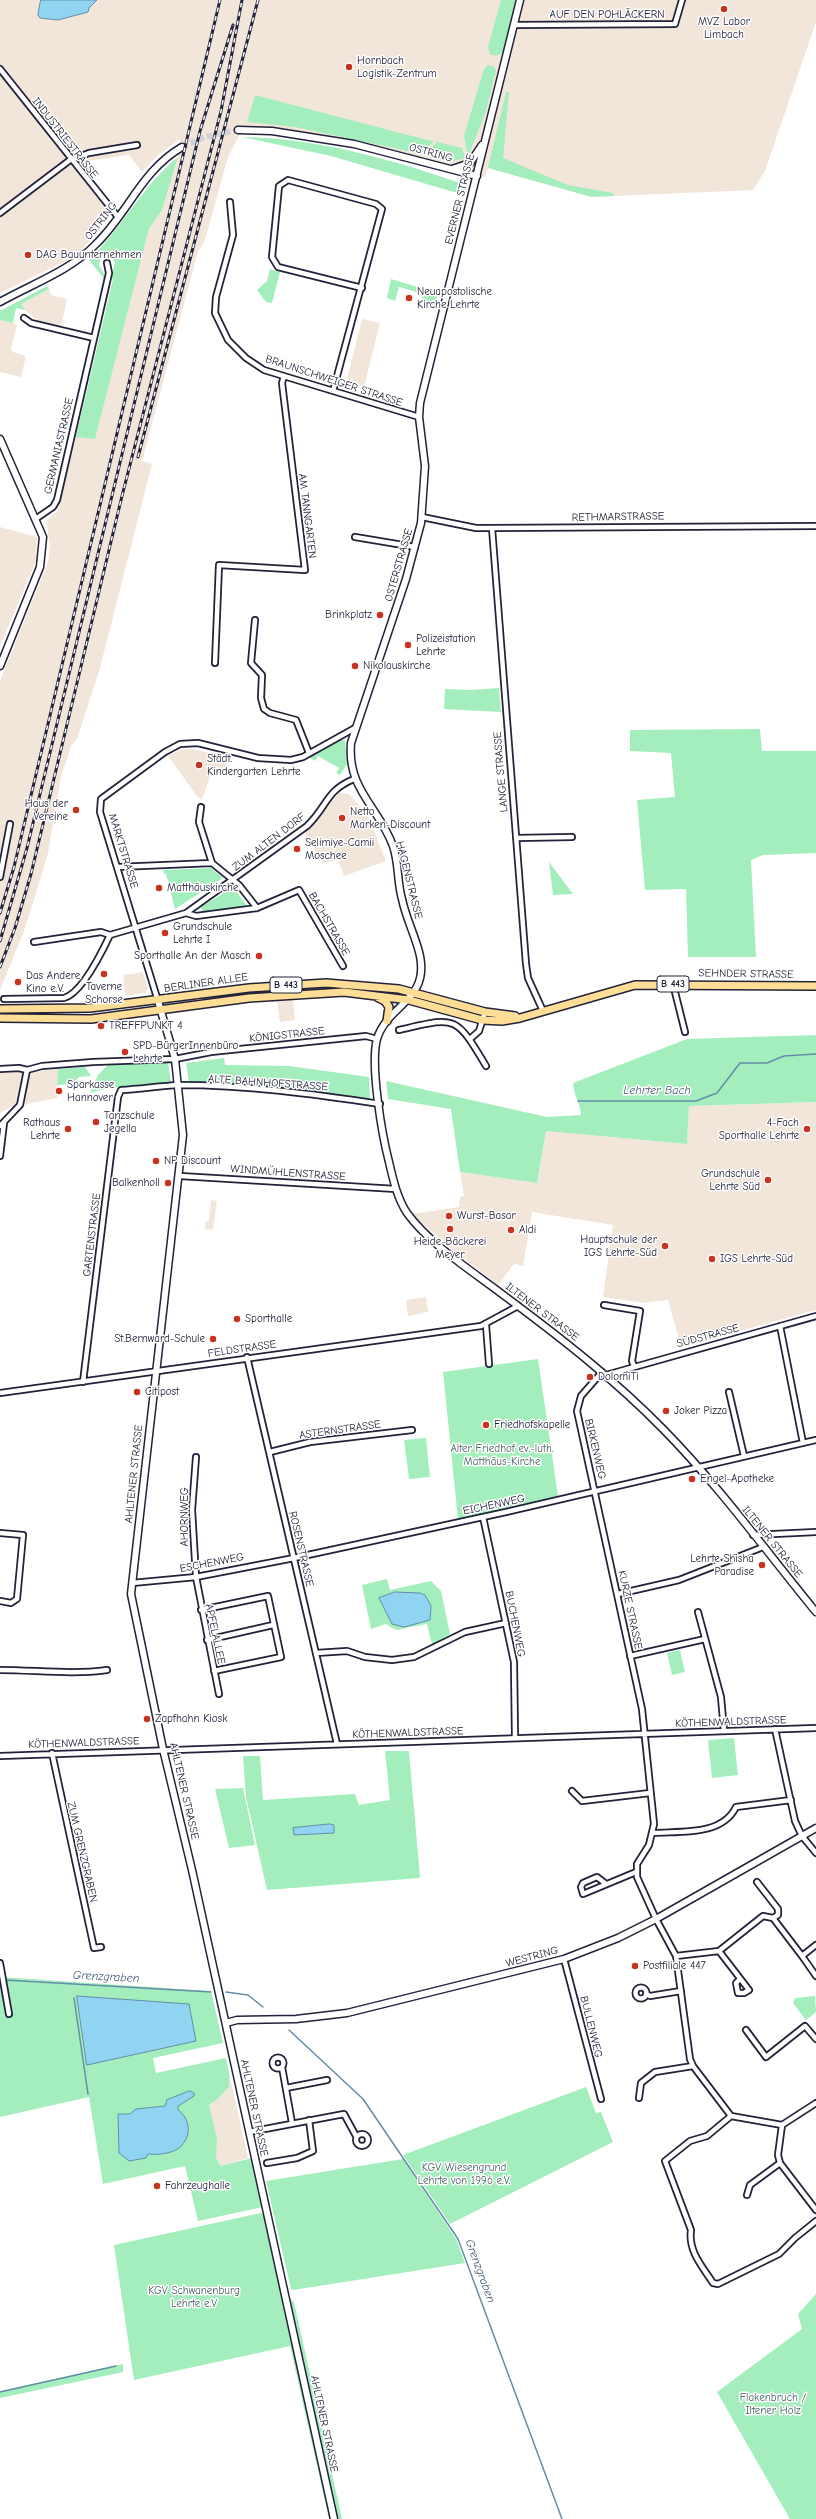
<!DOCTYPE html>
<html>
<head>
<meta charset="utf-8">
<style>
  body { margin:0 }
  canvas { display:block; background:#fff }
</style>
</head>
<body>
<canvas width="816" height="2519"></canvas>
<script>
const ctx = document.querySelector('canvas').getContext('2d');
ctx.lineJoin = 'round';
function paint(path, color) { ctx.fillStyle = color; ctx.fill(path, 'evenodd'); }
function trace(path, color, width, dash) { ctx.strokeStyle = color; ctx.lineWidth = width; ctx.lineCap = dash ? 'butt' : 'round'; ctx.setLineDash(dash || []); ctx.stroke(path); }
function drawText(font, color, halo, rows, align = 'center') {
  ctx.font = font + ' "Comic Neue",sans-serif'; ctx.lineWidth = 3; ctx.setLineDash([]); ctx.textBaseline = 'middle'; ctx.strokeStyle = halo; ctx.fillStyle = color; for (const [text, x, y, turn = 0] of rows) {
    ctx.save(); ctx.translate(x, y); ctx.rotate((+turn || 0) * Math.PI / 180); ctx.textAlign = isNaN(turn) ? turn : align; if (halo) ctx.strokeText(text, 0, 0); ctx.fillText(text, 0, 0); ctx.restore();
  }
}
paint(new Path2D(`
  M 0,0 L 816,0 L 816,22 L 765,171 L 753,190 L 592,197 L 488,168 L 485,177 L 289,133 L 242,130 L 228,157 L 204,243 L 198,251 L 142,461 L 152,464 L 100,668 L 77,739 L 71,746 L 61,777 L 48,853 L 37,890 L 24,931 L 0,990 L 0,681 L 48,562 L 50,544 L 46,521 L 58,510 L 76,437 L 95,438 L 149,229 L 162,210 L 178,157 L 180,139 L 156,157 L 142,172 L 129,155 L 81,162 L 115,210 L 78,255 L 0,293 Z
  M 49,289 L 51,295 L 67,299 L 61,327 L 41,323 L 25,310 L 21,304 Z
  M 362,319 L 380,323 L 364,387 L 346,383 Z
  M 0,320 L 17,324 L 11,349 L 13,352 L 26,356 L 21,377 L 0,372 Z
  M 0,527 L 37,537 L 36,561 L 0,646 Z
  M 182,749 L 193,749 L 229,758 L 226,769 L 216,768 L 211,773 L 202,800 L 197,796 L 168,756 Z
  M 339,793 L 349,794 L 367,814 L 386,861 L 344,876 L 338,860 L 322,863 L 304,832 Z
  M 143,972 L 148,987 L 146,993 L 125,996 L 123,975 Z
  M 293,999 L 295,1020 L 280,1022 L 277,1001 Z
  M 0,1067 L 36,1071 L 58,1069 L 57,1098 L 11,1107 L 0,1113 Z
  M 816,1102 L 816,1310 L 681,1347 L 668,1300 L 643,1303 L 603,1297 L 613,1225 L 532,1212 L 523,1266 L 514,1264 L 498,1285 L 443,1242 L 412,1214 L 459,1207 L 460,1197 L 464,1196 L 460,1172 L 537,1183 L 546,1131 L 687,1144 L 689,1106 Z
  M 211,1200 L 217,1201 L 213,1230 L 205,1229 L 206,1221 L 209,1221 Z
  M 426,1297 L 428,1312 L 408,1316 L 406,1300 Z
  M 229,2073 L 248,2158 L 220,2166 L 216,2157 L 209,2105 L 218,2099 L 229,2087 Z`), '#f2e5da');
paint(new Path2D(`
  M 501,0 L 516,0 L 504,51 C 500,55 496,57 490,54 L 488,47 Z
  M 488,65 L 494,67 L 496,71 L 486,111 L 468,157 L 464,136 L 484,69 Z
  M 506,92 L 509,92 L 503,158 L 568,185 L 613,193 L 614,196 L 592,197 L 488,168 Z
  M 255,95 L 427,140 L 434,141 L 421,154 L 295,127 L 247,122 Z
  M 242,137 C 316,138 391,159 460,183 L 464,195 L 331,156 Z
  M 437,142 L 462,148 L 465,158 L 453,161 L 424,155 Z
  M 178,157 L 162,210 L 149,229 L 95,439 L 76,437 L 113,279 L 111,278 L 115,262 L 109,255 L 100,258 L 99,265 L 104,274 L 105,280 L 89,260 C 122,228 142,186 178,157 Z
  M 270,269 L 280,272 L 272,303 L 266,302 L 257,290 L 267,281 Z
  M 391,279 L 438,293 L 434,306 L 421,303 L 423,294 L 399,287 L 395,301 L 387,298 Z
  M 47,286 L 49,289 L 21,304 L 25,310 L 16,308 L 13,323 L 0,320 L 0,311 Z
  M 499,688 L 501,712 L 444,709 L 445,689 L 471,690 Z
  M 760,729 L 762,751 L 816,751 L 816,853 L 763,855 L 751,860 L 756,957 L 688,957 L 686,889 L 645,890 L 637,800 L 675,797 L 671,753 L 630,751 L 630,730 Z
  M 341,739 L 345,741 L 347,764 L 340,775 L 336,773 L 339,768 L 318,756 L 315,761 L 309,757 Z
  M 549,862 L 573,894 L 553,895 Z
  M 211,868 L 223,878 L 175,909 L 166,874 L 164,874 L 163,870 Z
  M 233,887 L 248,907 L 203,913 L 201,907 Z
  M 816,1035 L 816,1102 L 689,1106 L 687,1144 L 546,1131 L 537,1183 L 460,1172 L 451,1109 L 388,1099 L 386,1081 L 547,1117 L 581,1115 C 580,1102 574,1097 573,1083 L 687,1039 Z
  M 224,1058 L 225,1065 L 289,1066 L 369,1077 L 370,1100 L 307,1090 L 189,1082 L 186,1063 Z
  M 168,1061 L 171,1083 C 143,1085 116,1085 90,1093 L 98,1075 L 108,1065 Z
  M 85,1067 L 91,1076 L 79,1077 L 72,1084 L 57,1085 L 58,1069 Z
  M 538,1359 L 558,1496 L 458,1519 L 443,1372 Z
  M 426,1438 L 430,1477 L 409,1479 L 404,1440 Z
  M 387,1579 L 390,1590 L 431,1581 L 441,1591 L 450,1634 L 432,1645 L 427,1624 L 396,1630 L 386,1624 L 371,1629 L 362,1585 Z
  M 680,1650 L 685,1672 L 672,1675 L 667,1653 Z
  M 734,1738 L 738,1775 L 712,1778 L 708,1740 Z
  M 385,1751 L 409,1751 L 420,1878 L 267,1890 L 246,1797 L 243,1756 L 260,1756 L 263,1800 L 355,1794 L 359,1805 L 390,1800 Z
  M 243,1788 L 255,1845 L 229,1848 L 215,1789 Z
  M 0,1977 L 211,1991 L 223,2043 L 153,2058 L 156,2073 L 226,2058 L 229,2073 L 229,2087 L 218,2099 L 209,2105 L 217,2139 L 216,2157 L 220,2166 L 252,2158 L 263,2207 L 198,2221 L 185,2166 L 103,2184 L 89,2097 L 0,2117 Z
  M 815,1996 L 816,2012 L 806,2020 L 793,2003 L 795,1998 Z
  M 586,2087 L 596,2113 L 601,2112 L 613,2142 L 450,2224 L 403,2155 Z
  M 403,2159 L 456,2239 L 465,2263 L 293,2290 L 291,2289 L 266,2181 Z
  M 261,2213 L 264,2215 L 269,2233 L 266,2236 L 269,2235 L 278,2278 L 276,2280 L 279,2280 L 288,2322 L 285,2323 L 289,2324 L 332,2519 L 329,2519 L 290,2346 L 134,2380 L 114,2245 Z
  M 816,2294 L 816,2519 L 790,2519 L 717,2392 L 802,2329 L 798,2314 Z
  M 289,2297 L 294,2302 L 342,2519 L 337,2519 Z
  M 123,2364 L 123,2372 L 0,2398 L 0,2391 Z`), '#a4eebd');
const water = new Path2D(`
  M 41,0 L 97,0 L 89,8 L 88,12 L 58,20 L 40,18 L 38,15 Z
  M 395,1592 L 420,1593 L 425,1595 L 431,1606 L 430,1620 L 404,1627 L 392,1624 L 379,1598 Z
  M 330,1824 L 334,1825 L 334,1833 L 294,1835 L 293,1828 Z
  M 77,1996 L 189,2004 L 196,2041 L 87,2065 Z
  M 190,2091 L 194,2093 L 194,2096 L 178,2106 L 178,2110 C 191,2119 192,2137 179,2148 C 171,2154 157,2155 148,2154 L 146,2158 L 129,2161 L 119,2153 L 118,2114 L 130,2114 L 136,2109 L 165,2106 L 167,2100 Z`);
paint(water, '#90d4f2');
trace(water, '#648da9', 1);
trace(new Path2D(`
  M 578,1101 L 696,1101 L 717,1093 L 740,1063 L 767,1063 L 784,1056 L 816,1054
  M 5,1980 L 211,1992
  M 226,1992 L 248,1995 L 263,2007
  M 74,1998 L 88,2094
  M 289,2030 L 363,2099 L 458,2239 L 562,2519
  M 0,2392 L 116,2366`), '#648da9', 1.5);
trace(new Path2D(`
  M 182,147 L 204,137 L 238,130`), '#d3d3d8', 6, [6, 3]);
const street = new Path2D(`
  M 514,25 L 675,24 L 682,0
  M 0,69 L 118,217
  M 230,202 L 233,235 L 216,297 L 215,313 L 228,340 L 246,358 L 264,370 L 419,417
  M 0,213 L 70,160 L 89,153 L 137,145
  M 24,318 L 31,323 L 94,338
  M 333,391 L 382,209 L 376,204 L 288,180 L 279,186 L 272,257 L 278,267 L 362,288
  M 422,517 L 476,528 L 492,528 L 816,526
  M 37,518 L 53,507 L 57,500 L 109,273 L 107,263
  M 492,528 L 526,964 L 528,978 L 543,1011
  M 355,537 L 415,547
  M 255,620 L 251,663 L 262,675 L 261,698 L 264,709 L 270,713 L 296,720 L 309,753
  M 215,663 L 219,565 L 305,570 L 282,383 L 284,376
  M 201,807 L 199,822 L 212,863
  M 516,838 L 572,837
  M 118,867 L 212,863 L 239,885 L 257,908
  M 0,877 L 10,824
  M 186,913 L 196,916 L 257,908 L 299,890 L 343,966
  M 110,935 L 186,913 L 307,826 C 328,806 325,791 354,779
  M 673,984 L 685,1032
  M 4,999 L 64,998 C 82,993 102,952 110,935 L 101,932 L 34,942
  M 158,1001 L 100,812 L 101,799 L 165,752 L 180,744 L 198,743 L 258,758 L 291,760 L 303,757 L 355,728
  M 399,1030 C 456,1017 455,1014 486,1066
  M 470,1039 L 479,1031 L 485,1012
  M 0,1069 L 19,1068 L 27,1070 L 42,1066 L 93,1062 L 175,1059 L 211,1052 L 366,1036 L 377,1039
  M 0,1126 L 20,1105 L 27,1070
  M 0,1156 L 4,1123
  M 180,1176 L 396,1189
  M 604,1305 L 640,1311 L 632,1361 L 634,1366
  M 486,1325 L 489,1364
  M 780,1326 L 803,1443
  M 247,1357 L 337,1744
  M 602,1372 L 581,1396 L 577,1411 L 642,1709 L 654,1824 L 649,1845 L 637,1864 L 637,1877 L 656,1919 L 676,1956 L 690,2059 L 693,2066 L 731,2116 L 782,2125 L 816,2103
  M 606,1375 L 816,1316
  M 83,1382 L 118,1097 L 121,1090 C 140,1089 160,1086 179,1085 C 246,1085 314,1094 380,1104
  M 729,1392 L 744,1456
  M 0,1393 L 481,1326 L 518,1306
  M 270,1452 L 310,1442 L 412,1430
  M 196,1457 L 192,1510 L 196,1577 L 219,1694
  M 483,1517 L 514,1662 L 515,1737
  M 0,1533 L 23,1535 L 17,1599 L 11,1603 L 0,1601
  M 753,1535 L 816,1532
  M 132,1583 L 196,1577 L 294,1558 L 506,1512 L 816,1440
  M 618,1594 L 679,1580 L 763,1547
  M 201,1610 L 268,1596 L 281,1657 L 214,1671
  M 698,1612 L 721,1697 L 724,1731
  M 207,1640 L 273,1625
  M 316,1653 L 347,1651 L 365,1657 L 392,1660 L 414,1657 L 465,1632 L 506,1623
  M 630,1656 L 705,1639
  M 0,1670 C 36,1670 71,1675 107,1670
  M 775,1729 L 795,1821 L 802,1836 L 816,1853
  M 52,1753 L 94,1948 L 101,1947
  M 0,1756 L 816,1728
  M 572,1791 L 582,1801 L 650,1793
  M 653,1833 C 681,1831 722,1836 736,1807 L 791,1800
  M 757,1882 L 778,1909 L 778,1915 L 773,1918
  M 606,1884 L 597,1877 L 583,1883 L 581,1887 L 583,1894 L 636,1872
  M 719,1951 L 749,1990 L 744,1993 L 738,1993 L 736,1983 L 740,1979
  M 676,1956 L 719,1951 L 763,1916 L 773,1918 L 802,1956 L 816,1945
  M 802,1956 L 816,1976
  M 564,1959 L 601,2099
  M 0,1963 L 9,2014
  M635.5 1993a5.5 5.5 0 1 1 11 0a5.5 5.5 0 1 1-11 0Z
  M 646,1994 L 650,1996 L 681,1991
  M 746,2030 L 766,2057 L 805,2026 L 816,2039
  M272.5 2063a5.5 5.5 0 1 1 11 0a5.5 5.5 0 1 1-11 0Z
  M 282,2067 L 292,2123
  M 286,2088 L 327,2080
  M 639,2098 L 641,2083 L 655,2072 L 693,2066
  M 731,2116 L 707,2136 L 690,2141 L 665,2161 L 691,2230 C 688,2251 702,2266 713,2283 L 718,2284 L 779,2254 L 795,2238 L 816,2221
  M 782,2125 L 778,2155 L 780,2163 L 816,2210
  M 249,2132 L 344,2114 L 356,2136
  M356 2140a6 6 0 1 1 12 0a6 6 0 1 1-12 0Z
  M 267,2163 L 297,2158 L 313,2151 L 309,2120
  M 747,2195 L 750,2185 L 780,2163`);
const secondary = new Path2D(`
  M 520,0 L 420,403 L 419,417 L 425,466 L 421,523 L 406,579 L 351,743 C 347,790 379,807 393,846 C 399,863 397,882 402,899 C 406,919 416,937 420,956 C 429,1001 387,1005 377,1039 C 370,1065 382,1135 389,1162 C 393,1179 397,1198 407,1213 C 430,1245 475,1273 506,1297 C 561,1338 615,1380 663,1429 C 719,1486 766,1551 816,1612
  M 238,130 L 272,131 L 354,144 L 477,176
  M 452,169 L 470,163 L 482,145
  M 0,302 C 32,284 70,271 96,244 C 128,213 142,170 182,147
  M 0,439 L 43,537 L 40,567 L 0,666
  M 158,1001 L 175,1059 L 183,1135 L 131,1594 L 163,1749 L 192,1870 L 334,2519
  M 226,2023 L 237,2020 L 296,2019 L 347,2013 L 564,1959 L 618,1938 L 656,1919 L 816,1828`);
const primary = new Path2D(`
  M 377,997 L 385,1001 L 389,1007 L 387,1021
  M 0,1009 L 90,1008 L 249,988 L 326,983 L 399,989 L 485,1012 L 515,1016
  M 0,1018 L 91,1019 L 249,998 L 344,992 L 409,1000 L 482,1020 L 502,1021 L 520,1018 L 635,985 L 816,986`);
trace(street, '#22223b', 8);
trace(secondary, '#22223b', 9);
trace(primary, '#22223b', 10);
trace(street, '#fff', 4.5);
trace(secondary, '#fff', 6);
trace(primary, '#fedd96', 7);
const rail = new Path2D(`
  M 138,457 L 258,0
  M 0,913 L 14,867 L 220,0
  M 0,941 L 27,848 L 200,131 L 233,25
  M 0,967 L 15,928 L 31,874 L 122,496 L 221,111 L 242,0`);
trace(rail, '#22223b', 3);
trace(rail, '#fff', 1.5, [4.5]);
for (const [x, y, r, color] of [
  [724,9,4,"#c8321e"],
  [349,67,4,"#c8321e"],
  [28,255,4,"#c8321e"],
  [409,298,4,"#c8321e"],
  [380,615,4,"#c8321e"],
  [408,645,4,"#c8321e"],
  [355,666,4,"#c8321e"],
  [199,765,4,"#c8321e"],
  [76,810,4,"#c8321e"],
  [342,818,4,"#c8321e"],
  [297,849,4,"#c8321e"],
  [159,888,4,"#c8321e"],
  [165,933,4,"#c8321e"],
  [259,956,4,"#c8321e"],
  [104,974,4,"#c8321e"],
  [18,982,4,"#c8321e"],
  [101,1026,4,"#c8321e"],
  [125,1052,4,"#c8321e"],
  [59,1091,4,"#c8321e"],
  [96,1122,4,"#c8321e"],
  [68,1129,4,"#c8321e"],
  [807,1129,4,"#c8321e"],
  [156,1161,4,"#c8321e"],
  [768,1180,4,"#c8321e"],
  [168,1183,4,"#c8321e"],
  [449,1216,4,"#c8321e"],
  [450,1229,4,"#c8321e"],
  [511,1230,4,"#c8321e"],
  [665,1246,4,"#c8321e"],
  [712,1259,4,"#c8321e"],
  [237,1319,4,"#c8321e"],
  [213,1339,4,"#c8321e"],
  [590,1377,4,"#c8321e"],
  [137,1392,4,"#c8321e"],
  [666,1411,4,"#c8321e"],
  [486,1425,4,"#c8321e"],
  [692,1479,4,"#c8321e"],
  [762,1565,4,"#c8321e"],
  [147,1719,4,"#c8321e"],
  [635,1966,4,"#c8321e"],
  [157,2186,4,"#c8321e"]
]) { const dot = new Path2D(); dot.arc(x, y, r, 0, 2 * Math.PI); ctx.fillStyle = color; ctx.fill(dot); trace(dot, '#fff', 1.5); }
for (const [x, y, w] of [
  [673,984,32],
  [286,985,32]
]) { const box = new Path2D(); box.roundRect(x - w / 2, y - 8, w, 16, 3); ctx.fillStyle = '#fff'; ctx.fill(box); trace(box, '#22223b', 1); }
drawText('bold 10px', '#22223b', null, [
  ["B 443",673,984],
  ["B 443",286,985]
]);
drawText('11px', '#22223b', '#fff', [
  ["AUF DEN POHLÄCKERN",607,15],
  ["INDUSTRIESTRASSE",65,138,52],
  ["OSTRING",431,153,15],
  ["EVERNER STRASSE",460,199,-76],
  ["OSTRING",101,221,-52],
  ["BRAUNSCHWEIGER STRASSE",334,381,18],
  ["GERMANIASTRASSE",59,446,-77],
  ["AM TANNGARTEN",307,516,83],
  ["RETHMARSTRASSE",618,517,-1],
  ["OSTERSTRASSE",399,565,-74],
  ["LANGE STRASSE",501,772,-95],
  ["ZUM ALTEN DORF",269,842,-37],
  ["MARKTSTRASSE",123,851,73],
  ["HAGENSTRASSE",409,880,76],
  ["BACHSTRASSE",329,924,60],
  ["SEHNDER STRASSE",746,974,1],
  ["BERLINER ALLEE",206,983,-8],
  ["KÖNIGSTRASSE",287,1035,-6],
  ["ALTE BAHNHOFSTRASSE",268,1083,4],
  ["WINDMÜHLENSTRASSE",288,1173,4],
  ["GARTENSTRASSE",92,1235,-83],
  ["ILTENER STRASSE",542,1312,37],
  ["SÜDSTRASSE",708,1336,-15],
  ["FELDSTRASSE",242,1349,-8],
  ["ASTERNSTRASSE",340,1430,-8],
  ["BIRKENWEG",595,1449,77],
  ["AHLTENER STRASSE",134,1474,-84],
  ["EICHENWEG",494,1505,-12],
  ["AHORNWEG",185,1517,-90],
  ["ILTENER STRASSE",772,1542,51],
  ["ROSENSTRASSE",301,1549,77],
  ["ESCHENWEG",212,1563,-11],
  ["KURZE STRASSE",630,1610,78],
  ["BUCHENWEG",515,1624,79],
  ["APFELALLEE",215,1634,78],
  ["KÖTHENWALDSTRASSE",731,1722,-2],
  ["KÖTHENWALDSTRASSE",408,1733,-2],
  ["KÖTHENWALDSTRASSE",84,1743,-2],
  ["AHLTENER STRASSE",184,1791,77],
  ["ZUM GRENZGRABEN",82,1852,77],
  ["WESTRING",532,1957,-15],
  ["BULLENWEG",591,2027,76],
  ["AHLTENER STRASSE",254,2108,78],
  ["AHLTENER STRASSE",324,2424,78]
]);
drawText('11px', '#22223b', '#fff', [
  ["MVZ Labor",724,22,"center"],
  ["Limbach",724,35,"center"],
  ["Hornbach",357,61],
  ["Logistik-Zentrum",357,74],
  ["DAG Bauunternehmen",36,255],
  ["Neuapostolische",417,292],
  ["Kirche Lehrte",417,305],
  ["Brinkplatz",372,615,"right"],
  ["Polizeistation",416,639],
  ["Lehrte",416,652],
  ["Nikolauskirche",363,666],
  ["Städt.",207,759],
  ["Kindergarten Lehrte",207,772],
  ["Haus der",68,804,"right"],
  ["Vereine",68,817,"right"],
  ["Netto",350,812],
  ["Marken-Discount",350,825],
  ["Selimiye-Camii",305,843],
  ["Moschee",305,856],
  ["Matthäuskirche",167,888],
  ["Grundschule",173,927],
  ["Lehrte I",173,940],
  ["Sporthalle An der Masch",251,956,"right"],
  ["Das Andere",26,976],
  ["Kino e.V.",26,989],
  ["Taverne",104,987,"center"],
  ["Schorse",104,1000,"center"],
  ["TREFFPUNKT 4",109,1026],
  ["SPD-BürgerInnenbüro",133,1046],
  ["Lehrte",133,1059],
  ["Sparkasse",67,1085],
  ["Hannover",67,1098],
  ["Tanzschule",104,1116],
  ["Jegella",104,1129],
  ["Rathaus",60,1123,"right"],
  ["Lehrte",60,1136,"right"],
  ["4-Fach",799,1123,"right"],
  ["Sporthalle Lehrte",799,1136,"right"],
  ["NP Discount",164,1161],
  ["Grundschule",760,1174,"right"],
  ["Lehrte Süd",760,1187,"right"],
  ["Balkenholl",160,1183,"right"],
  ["Wurst-Basar",457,1216],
  ["Aldi",519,1230],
  ["Hauptschule der",657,1240,"right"],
  ["IGS Lehrte-Süd",657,1253,"right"],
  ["Heide-Bäckerei",450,1242,"center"],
  ["Meyer",450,1255,"center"],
  ["IGS Lehrte-Süd",720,1259],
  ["Sporthalle",245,1319],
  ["St.Bernward-Schule",205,1339,"right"],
  ["DolomiTi",598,1377],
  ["Citipost",145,1392],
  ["Joker Pizza",674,1411],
  ["Friedhofskapelle",494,1425],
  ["Engel-Apotheke",700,1479],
  ["Lehrte Shisha",754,1559,"right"],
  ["Paradise",754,1572,"right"],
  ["Zapfhahn Kiosk",155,1719],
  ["Postfiliale 447",643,1966],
  ["Fahrzeughalle",165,2186]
], 'left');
drawText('11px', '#495f62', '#fff', [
  ["Alter Friedhof ev.-luth.",502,1449],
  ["Matthäus-Kirche",502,1462],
  ["KGV Wiesengrund",464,2168],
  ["Lehrte von 1996 e.V.",464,2181],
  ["KGV Schwanenburg",194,2291],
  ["Lehrte e.V",194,2304],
  ["Flakenbruch /",773,2398],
  ["Iltener Holz",773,2411]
]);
drawText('italic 12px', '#435772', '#fff', [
  ["Lehrter Bach",657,1091],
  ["Grenzgraben",106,1977,3],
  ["Grenzgraben",480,2271,70]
]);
</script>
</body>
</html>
